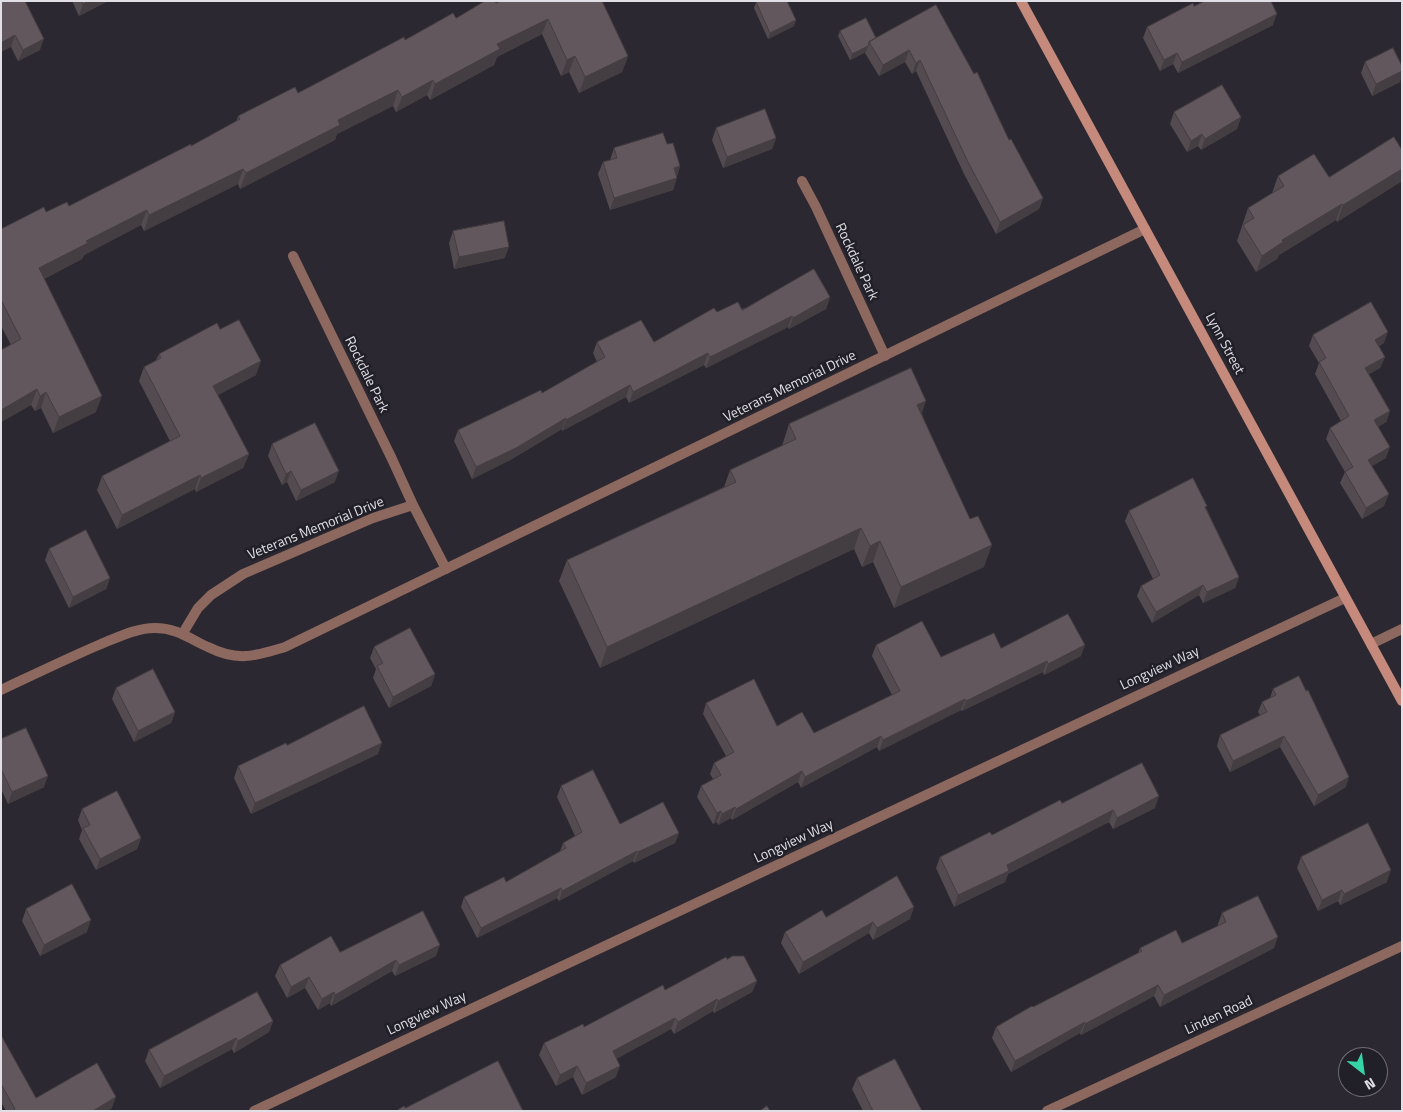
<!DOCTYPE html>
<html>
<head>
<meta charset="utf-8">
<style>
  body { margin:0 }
  #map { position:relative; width:1403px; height:1112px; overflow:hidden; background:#2b2831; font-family:"Titillium Web",sans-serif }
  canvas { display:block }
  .frame { position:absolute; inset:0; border:2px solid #e1dfe5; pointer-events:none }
  .north { position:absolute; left:1338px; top:1047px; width:50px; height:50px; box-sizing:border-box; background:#211f27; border:1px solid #6e6c73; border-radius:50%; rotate:150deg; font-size:14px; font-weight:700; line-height:20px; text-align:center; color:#e1dfe5 }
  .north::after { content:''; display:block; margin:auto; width:18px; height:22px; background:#35d4a7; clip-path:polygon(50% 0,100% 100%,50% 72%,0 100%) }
</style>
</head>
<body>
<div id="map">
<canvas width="1403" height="1112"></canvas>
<div class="frame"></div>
<div class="north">N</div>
</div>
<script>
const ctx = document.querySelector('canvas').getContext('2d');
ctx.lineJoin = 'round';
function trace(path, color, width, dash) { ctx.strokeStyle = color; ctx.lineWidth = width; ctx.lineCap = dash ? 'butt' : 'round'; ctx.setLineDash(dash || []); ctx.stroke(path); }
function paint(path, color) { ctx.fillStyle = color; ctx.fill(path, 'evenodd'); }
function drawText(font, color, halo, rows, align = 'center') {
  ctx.font = font + ' "Titillium Web",sans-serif'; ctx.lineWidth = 5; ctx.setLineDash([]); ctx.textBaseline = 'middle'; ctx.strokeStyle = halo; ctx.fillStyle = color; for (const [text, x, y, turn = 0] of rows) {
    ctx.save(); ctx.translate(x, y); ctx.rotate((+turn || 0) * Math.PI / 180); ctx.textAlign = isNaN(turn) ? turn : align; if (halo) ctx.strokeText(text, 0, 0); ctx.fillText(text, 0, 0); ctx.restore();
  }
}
trace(new Path2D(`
  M 1371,644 L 1402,629`), '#8d685e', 10);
trace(new Path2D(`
  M 802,181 L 816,207 L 885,356
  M 293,256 L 392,459 L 413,505
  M 183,633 L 198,608 L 211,595 L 243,574 L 373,518 L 413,505 L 446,569
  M 1,690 C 35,674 68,658 101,644 C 119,637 136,628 155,628 C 177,628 190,639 208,647 C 238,662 255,656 285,647 L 1145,229
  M 254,1111 L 1345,598
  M 1047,1111 L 1402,946`), '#8d685e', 10);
trace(new Path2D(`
  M 1021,1 L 1402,701`), '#c58a7b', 10);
paint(new Path2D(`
  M 72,1 L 108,1 L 79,16 Z
  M 602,1 L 628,56 L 622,72 L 579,93 L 569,72 L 561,76 L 542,34 L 497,57 L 494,65 L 430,100 L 427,95 L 396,112 L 393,106 L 337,134 L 335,140 L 240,189 L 238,184 L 144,231 L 141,225 L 84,255 L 82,259 L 44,279 L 96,412 L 53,433 L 41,408 L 35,411 L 31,405 L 1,422 L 1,350 L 11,345 L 1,326 L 1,229 L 46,212 L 69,206 L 191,146 L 236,122 L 238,116 L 298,93 L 405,40 L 456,18 L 496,3 Z
  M 1,2 L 40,50 L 18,61 L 11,47 Z
  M 756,2 L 796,20 L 794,26 L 768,39 L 754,8 Z
  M 936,5 L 1009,140 L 1043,198 L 1039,209 L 996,234 L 964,174 L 916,71 L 912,74 L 905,62 L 879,76 L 865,53 L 866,52 L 850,60 L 838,36 L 840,31 L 876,38 Z
  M 1194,6 L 1273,25 L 1178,73 L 1173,64 L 1160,71 L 1143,38 L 1147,27 Z
  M 1365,62 L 1400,82 L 1372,96 L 1361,73 Z
  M 1174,112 L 1241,117 L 1237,129 L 1201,150 L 1198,146 L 1187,152 L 1170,124 Z
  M 716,128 L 776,138 L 772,149 L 723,168 L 712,140 Z
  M 667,144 L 680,166 L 677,176 L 673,190 L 610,210 L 598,174 L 603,162 L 610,160 L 614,148 Z
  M 1402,150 L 1402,181 L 1337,222 L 1336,220 L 1279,255 L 1277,259 L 1256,272 L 1237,241 L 1248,208 L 1272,193 L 1278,176 L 1329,177 Z
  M 453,231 L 505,258 L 454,269 L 449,243 Z
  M 830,297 L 826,309 L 789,329 L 788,327 L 706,368 L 704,365 L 629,403 L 626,397 L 562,431 L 562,429 L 512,459 L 472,479 L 454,441 L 458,430 L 542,393 L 597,362 L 593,353 L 597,342 L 654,342 L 717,312 Z
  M 220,329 L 256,375 L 218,395 L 249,454 L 243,468 L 196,492 L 195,489 L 117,529 L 97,490 L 102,476 L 170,441 L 139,381 L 144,367 L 156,360 L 159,354 Z
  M 1313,335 L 1384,343 L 1379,346 L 1385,357 L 1380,368 L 1369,374 L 1390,411 L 1386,422 L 1378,427 L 1386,458 L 1372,466 L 1384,506 L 1362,519 L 1340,483 L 1345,472 L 1326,439 L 1330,428 L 1341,421 L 1315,374 L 1319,363 L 1309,346 Z
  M 922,414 L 984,567 L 894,608 L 873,562 L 862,567 L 854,549 L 600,668 L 559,581 L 567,560 L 724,487 L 730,470 L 782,446 L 789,424 Z
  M 272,444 L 335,482 L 296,501 L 287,482 L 282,485 L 268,456 Z
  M 1206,508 L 1239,577 L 1235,588 L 1203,603 L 1199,595 L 1152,623 L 1137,596 L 1141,586 L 1153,579 L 1125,521 L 1129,511 Z
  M 49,549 L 110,578 L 106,589 L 69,608 L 45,560 Z
  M 876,645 L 941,657 L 1001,648 L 1081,656 L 1044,675 L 1043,672 L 962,711 L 961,710 L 879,751 L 877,747 L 801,788 L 798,782 L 732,820 L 731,818 L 718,825 L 717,822 L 713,824 L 697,797 L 701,786 L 713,779 L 710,774 L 714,763 L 726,756 L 703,714 L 706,703 L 777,726 L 814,733 L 892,695 L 872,656 Z
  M 374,647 L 435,674 L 431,686 L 389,708 L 373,678 L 376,669 L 370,658 Z
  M 116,688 L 175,712 L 171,723 L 134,742 L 112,699 Z
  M 1273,689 L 1346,787 L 1314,806 L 1280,747 L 1230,772 L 1217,746 L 1220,735 L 1260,715 L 1258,712 L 1262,702 L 1270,698 Z
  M 1,739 L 44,787 L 8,804 L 1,789 Z
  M 287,745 L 378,754 L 251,814 L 234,778 L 238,766 Z
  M 561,786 L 620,824 L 679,833 L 675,843 L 634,863 L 633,861 L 559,901 L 557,898 L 477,938 L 461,907 L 464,897 L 506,882 L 560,851 L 563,843 L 575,836 L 557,797 Z
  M 1062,803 L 1155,808 L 1113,829 L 1109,822 L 1008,874 L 1005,882 L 954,907 L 936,868 L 940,857 L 992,835 Z
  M 82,809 L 141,838 L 137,849 L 96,870 L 79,839 L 82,830 L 78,820 Z
  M 1301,857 L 1387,882 L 1340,905 L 1338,901 L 1318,911 L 1297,868 Z
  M 26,909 L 87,932 L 40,956 L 22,921 Z
  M 1222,913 L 1274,948 L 1160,1007 L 1154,996 L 1081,1035 L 1080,1033 L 1011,1072 L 992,1038 L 996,1027 L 1138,953 L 1140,948 L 1182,943 L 1218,926 L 1218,924 Z
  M 826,917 L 910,919 L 873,940 L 869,933 L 799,974 L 781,943 L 785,932 Z
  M 340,952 L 436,956 L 395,976 L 392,971 L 331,1006 L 330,1003 L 318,1010 L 305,988 L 287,998 L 275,976 L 280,965 Z
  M 727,959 L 757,981 L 752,992 L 714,1013 L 713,1011 L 674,1034 L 671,1029 L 616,1059 L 616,1077 L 582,1095 L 573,1077 L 556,1086 L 539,1055 L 544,1043 L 584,1027 L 665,990 Z
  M 273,1021 L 269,1032 L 234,1053 L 232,1049 L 160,1088 L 145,1061 L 149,1050 Z
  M 1,1035 L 36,1098 L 112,1108 L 107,1111 L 6,1111 L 1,1102 Z
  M 857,1078 L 922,1111 L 863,1111 L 852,1089 Z`), '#534b50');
paint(new Path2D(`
  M 89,1 L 108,1 L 79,16 L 83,4 Z
  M 1277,14 L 1273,25 L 1178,73 L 1182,62 Z
  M 548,19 L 542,34 L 497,57 L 494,65 L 430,100 L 435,84 L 497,44 Z
  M 796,20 L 794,26 L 768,39 L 770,33 Z
  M 15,35 L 11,47 L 1,52 L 1,43 Z
  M 44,39 L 40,50 L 18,61 L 23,50 Z
  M 868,46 L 866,52 L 850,60 L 852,54 Z
  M 909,50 L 905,62 L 879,76 L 883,65 Z
  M 1177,53 L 1173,64 L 1160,71 L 1164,60 Z
  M 575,56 L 569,72 L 561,76 L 567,60 Z
  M 628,56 L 622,72 L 579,93 L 585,77 Z
  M 920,60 L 916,71 L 912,74 L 916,63 Z
  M 1402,71 L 1402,76 L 1400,82 L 1372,96 L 1376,84 Z
  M 433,80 L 427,95 L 396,112 L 402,97 Z
  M 398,90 L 393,106 L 337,134 L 335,140 L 240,189 L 246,173 L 338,120 Z
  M 1241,117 L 1237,129 L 1201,150 L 1205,139 Z
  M 1202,134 L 1198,146 L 1187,152 L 1191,141 Z
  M 776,138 L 772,149 L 723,168 L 727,157 Z
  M 680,166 L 676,177 L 674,168 Z
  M 243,169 L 238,184 L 144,231 L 149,215 Z
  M 1402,169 L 1402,181 L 1337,222 L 1343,205 Z
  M 677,178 L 673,190 L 610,210 L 614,198 Z
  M 1043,198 L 1039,209 L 996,234 L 1000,222 Z
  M 1342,204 L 1336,220 L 1279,255 L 1277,259 L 1256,272 L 1262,256 L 1282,240 Z
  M 147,210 L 141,225 L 84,255 L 82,259 L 33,284 L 39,268 L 86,241 Z
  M 509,247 L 505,258 L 454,269 L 459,257 Z
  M 830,297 L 826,309 L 789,329 L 793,318 Z
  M 792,316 L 788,327 L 706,368 L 710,357 Z
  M 1388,332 L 1384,343 L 1371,351 L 1375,340 Z
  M 708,353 L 704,365 L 629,403 L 633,392 Z
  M 1385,357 L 1380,368 L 1361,379 L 1365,368 Z
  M 261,361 L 256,375 L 208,400 L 213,386 Z
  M 630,385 L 626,397 L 562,431 L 566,420 Z
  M 37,389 L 31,405 L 1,422 L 1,410 Z
  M 46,392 L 41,408 L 35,411 L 40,396 Z
  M 102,396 L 96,412 L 53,433 L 59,417 Z
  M 926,401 L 919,422 L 917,405 Z
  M 1390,411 L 1386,422 L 1370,431 L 1374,420 Z
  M 566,418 L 562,429 L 512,459 L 472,479 L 476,467 Z
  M 1390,447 L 1386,458 L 1364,471 L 1368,460 Z
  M 249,454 L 243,468 L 196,492 L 201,478 Z
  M 291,471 L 287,482 L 282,485 L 286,474 Z
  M 339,471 L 335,482 L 296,501 L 301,490 Z
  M 200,475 L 195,489 L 117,529 L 122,515 Z
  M 1389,494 L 1384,506 L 1362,519 L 1366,508 Z
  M 861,528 L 854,549 L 600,668 L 607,647 Z
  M 880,541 L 873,562 L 862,567 L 870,546 Z
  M 992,545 L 984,567 L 894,608 L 901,587 Z
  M 1239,577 L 1235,588 L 1203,603 L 1207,592 Z
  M 110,578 L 106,589 L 69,608 L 73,597 Z
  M 1203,585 L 1199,595 L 1152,623 L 1156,612 Z
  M 1085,645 L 1081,656 L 1044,675 L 1048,664 Z
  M 1047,661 L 1043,672 L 962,711 L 966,701 Z
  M 435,674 L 431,686 L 389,708 L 393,697 Z
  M 965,699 L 961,710 L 879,751 L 883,740 Z
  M 175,712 L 171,723 L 134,742 L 138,731 Z
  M 881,736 L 877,747 L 801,788 L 805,777 Z
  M 1284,736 L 1280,747 L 1230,772 L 1233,761 Z
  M 382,743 L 378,754 L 251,814 L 255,803 Z
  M 802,771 L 798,782 L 732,820 L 736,809 Z
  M 48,776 L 44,787 L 8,804 L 12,792 Z
  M 1349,777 L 1346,787 L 1314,806 L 1318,795 Z
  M 1159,796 L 1155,808 L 1113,829 L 1117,818 Z
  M 735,807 L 731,818 L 718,825 L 722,814 Z
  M 1113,810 L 1109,822 L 1008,874 L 1005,882 L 954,907 L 958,895 L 1007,865 Z
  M 721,811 L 717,822 L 713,824 L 717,813 Z
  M 679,833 L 675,843 L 634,863 L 638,852 Z
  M 141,838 L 137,849 L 96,870 L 100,859 Z
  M 637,851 L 633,861 L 559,901 L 562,891 Z
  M 1391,870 L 1387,882 L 1340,905 L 1344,894 Z
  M 561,888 L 557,898 L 477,938 L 481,928 Z
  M 1342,890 L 1338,901 L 1318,911 L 1322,900 Z
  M 914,907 L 910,919 L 873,940 L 877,928 Z
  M 91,920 L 87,932 L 40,956 L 44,945 Z
  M 873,922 L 869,933 L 799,974 L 803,962 Z
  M 1278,937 L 1274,948 L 1160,1007 L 1164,995 Z
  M 440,945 L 436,956 L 395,976 L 399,965 Z
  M 396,960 L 392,971 L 331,1006 L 335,995 Z
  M 309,977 L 305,988 L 287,998 L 291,987 Z
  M 757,981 L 752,992 L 714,1013 L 718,1001 Z
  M 1158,985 L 1154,996 L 1081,1035 L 1085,1024 Z
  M 334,992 L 330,1003 L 318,1010 L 322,999 Z
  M 717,999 L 713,1011 L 674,1034 L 678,1022 Z
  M 675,1018 L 671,1029 L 608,1063 L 613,1051 Z
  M 273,1021 L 269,1032 L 234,1053 L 238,1041 Z
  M 1085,1022 L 1080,1033 L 1011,1072 L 1015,1061 Z
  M 236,1038 L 232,1049 L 160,1088 L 164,1076 Z
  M 577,1066 L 573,1077 L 556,1086 L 560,1075 Z
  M 620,1066 L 616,1077 L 582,1095 L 586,1083 Z
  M 116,1097 L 112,1108 L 107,1111 L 93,1111 Z`), '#443d41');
const building = new Path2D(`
  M 3,1 L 25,1 L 44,39 L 23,50 L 15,35 L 1,43 L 1,2 Z
  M 82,1 L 89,1 L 83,4 Z
  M 485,1 L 495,1 L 496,3 L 500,1 L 602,1 L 628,56 L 585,77 L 575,56 L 567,60 L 548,19 L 497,44 L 500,49 L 435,84 L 433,80 L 402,97 L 398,90 L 338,120 L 340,125 L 246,173 L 243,169 L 149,215 L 147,210 L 86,241 L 88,243 L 39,268 L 102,396 L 59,417 L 46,392 L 40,396 L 37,389 L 1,410 L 1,350 L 21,339 L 1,300 L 1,229 L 44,207 L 46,212 L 67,202 L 69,206 L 191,144 L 191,146 L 240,119 L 238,116 L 295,87 L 298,93 L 404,37 L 405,40 L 453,13 L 456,18 Z
  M 758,1 L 787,1 L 796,20 L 770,33 L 756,2 Z
  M 1205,1 L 1271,1 L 1277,14 L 1182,62 L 1177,53 L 1164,60 L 1147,27 L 1193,3 L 1194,6 Z
  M 936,5 L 974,74 L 977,72 L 1009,140 L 1011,139 L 1043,198 L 1000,222 L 968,162 L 920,60 L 916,63 L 909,50 L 883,65 L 869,42 Z
  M 866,18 L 876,38 L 869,42 L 868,46 L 852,54 L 840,31 Z
  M 1393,48 L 1402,66 L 1402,71 L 1376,84 L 1365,62 Z
  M 1222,85 L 1241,117 L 1205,139 L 1202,134 L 1191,141 L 1174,112 Z
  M 765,109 L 776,138 L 727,157 L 716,128 Z
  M 663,133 L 667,144 L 673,143 L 680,166 L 674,168 L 677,178 L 614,198 L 603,162 L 617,158 L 614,148 Z
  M 1394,137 L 1402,150 L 1402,169 L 1343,205 L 1342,204 L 1282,240 L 1283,242 L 1262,256 L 1243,225 L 1254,218 L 1248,208 L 1284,186 L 1278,176 L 1314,154 L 1329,177 Z
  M 504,221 L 509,247 L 459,257 L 453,231 Z
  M 814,269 L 830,297 L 793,318 L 792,316 L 710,357 L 708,353 L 633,392 L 630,385 L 566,420 L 566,418 L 516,448 L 476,467 L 458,430 L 541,390 L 542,393 L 605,357 L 597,342 L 641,320 L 654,342 L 714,308 L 717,312 L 738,302 L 742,310 Z
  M 1371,302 L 1388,332 L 1375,340 L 1385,357 L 1365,368 L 1390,411 L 1374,420 L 1390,447 L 1368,460 L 1389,494 L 1366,508 L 1345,472 L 1353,467 L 1330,428 L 1349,416 L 1319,362 L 1326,358 L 1313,335 Z
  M 239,320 L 261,361 L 213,386 L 249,454 L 201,478 L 200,475 L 122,515 L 102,476 L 180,436 L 144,367 L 161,358 L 159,354 L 217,323 L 220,329 Z
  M 911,368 L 926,401 L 917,405 L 970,519 L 978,516 L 992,545 L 901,587 L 880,541 L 870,546 L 861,528 L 607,647 L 567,560 L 736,482 L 730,470 L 796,439 L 789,424 Z
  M 315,423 L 339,471 L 301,490 L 291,471 L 286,474 L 272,444 Z
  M 1193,478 L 1207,506 L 1205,507 L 1239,577 L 1207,592 L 1203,585 L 1156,612 L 1141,586 L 1160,575 L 1129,511 Z
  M 86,530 L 110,578 L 73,597 L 49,549 Z
  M 1068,614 L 1085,645 L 1048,664 L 1047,661 L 966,701 L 965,699 L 883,740 L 881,736 L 805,777 L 802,771 L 736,809 L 735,807 L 722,814 L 721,811 L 717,813 L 701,786 L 721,775 L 714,763 L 734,752 L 706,703 L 754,679 L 777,726 L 802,712 L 814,733 L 900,691 L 876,645 L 922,621 L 941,657 L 994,633 L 1001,648 Z
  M 410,628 L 435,674 L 393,697 L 377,666 L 383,663 L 374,647 Z
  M 153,669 L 175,712 L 138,731 L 116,688 Z
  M 1299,676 L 1306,691 L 1308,690 L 1349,777 L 1318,795 L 1284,736 L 1233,761 L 1220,735 L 1267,712 L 1262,702 L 1276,695 L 1273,689 Z
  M 364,706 L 382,743 L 255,803 L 238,766 L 286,743 L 287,745 Z
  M 26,728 L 48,776 L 12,792 L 1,769 L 1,739 Z
  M 1142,763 L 1159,796 L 1117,818 L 1113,810 L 1007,865 L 1009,871 L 958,895 L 940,857 L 990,832 L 992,835 L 1060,800 L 1062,803 Z
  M 593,770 L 620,824 L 663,802 L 679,833 L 638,852 L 637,851 L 562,891 L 561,888 L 481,928 L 464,897 L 504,877 L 506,882 L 566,848 L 563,843 L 582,832 L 561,786 Z
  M 117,791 L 141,838 L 100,859 L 83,828 L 90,825 L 82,809 Z
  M 1368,823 L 1391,870 L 1344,894 L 1342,890 L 1322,900 L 1301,857 Z
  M 897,876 L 914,907 L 877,928 L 873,922 L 803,962 L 785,932 L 822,910 L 826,917 Z
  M 72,884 L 91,920 L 44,945 L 26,909 Z
  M 1258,896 L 1278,937 L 1164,995 L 1158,985 L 1085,1024 L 1085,1022 L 1015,1061 L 996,1027 L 1032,1006 L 1033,1007 L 1142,951 L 1140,948 L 1176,930 L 1182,943 L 1226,922 L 1222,913 Z
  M 423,911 L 440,945 L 399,965 L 396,960 L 335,995 L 334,992 L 322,999 L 309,977 L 291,987 L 280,965 L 331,936 L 340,952 Z
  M 733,956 L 744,956 L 757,981 L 718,1001 L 717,999 L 678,1022 L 675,1018 L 613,1051 L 620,1066 L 586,1083 L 577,1066 L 560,1075 L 544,1043 L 583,1024 L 584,1027 L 663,985 L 665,990 L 726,957 L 727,959 Z
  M 257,992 L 273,1021 L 238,1041 L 236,1038 L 164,1076 L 149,1050 Z
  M 1,1035 L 36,1098 L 97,1063 L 116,1097 L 93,1111 L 13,1111 L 15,1109 L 1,1084 Z
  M 895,1059 L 922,1111 L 873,1111 L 857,1078 Z
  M 498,1061 L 523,1111 L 396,1111 L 404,1106 L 405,1108 Z
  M 767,1106 L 770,1111 L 760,1111 Z`);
paint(building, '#61575d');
trace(building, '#443d41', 1);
drawText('14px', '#e1dfe5', '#211f27', [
  ["Rockdale Park",856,262,65],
  ["Lynn Street",1224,344,62],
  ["Rockdale Park",366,375,64],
  ["Veterans Memorial Drive",790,387,-26],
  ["Veterans Memorial Drive",316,529,-22],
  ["Longview Way",1160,669,-25],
  ["Longview Way",794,842,-25],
  ["Longview Way",427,1014,-25],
  ["Linden Road",1219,1016,-25]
]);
</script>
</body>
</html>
